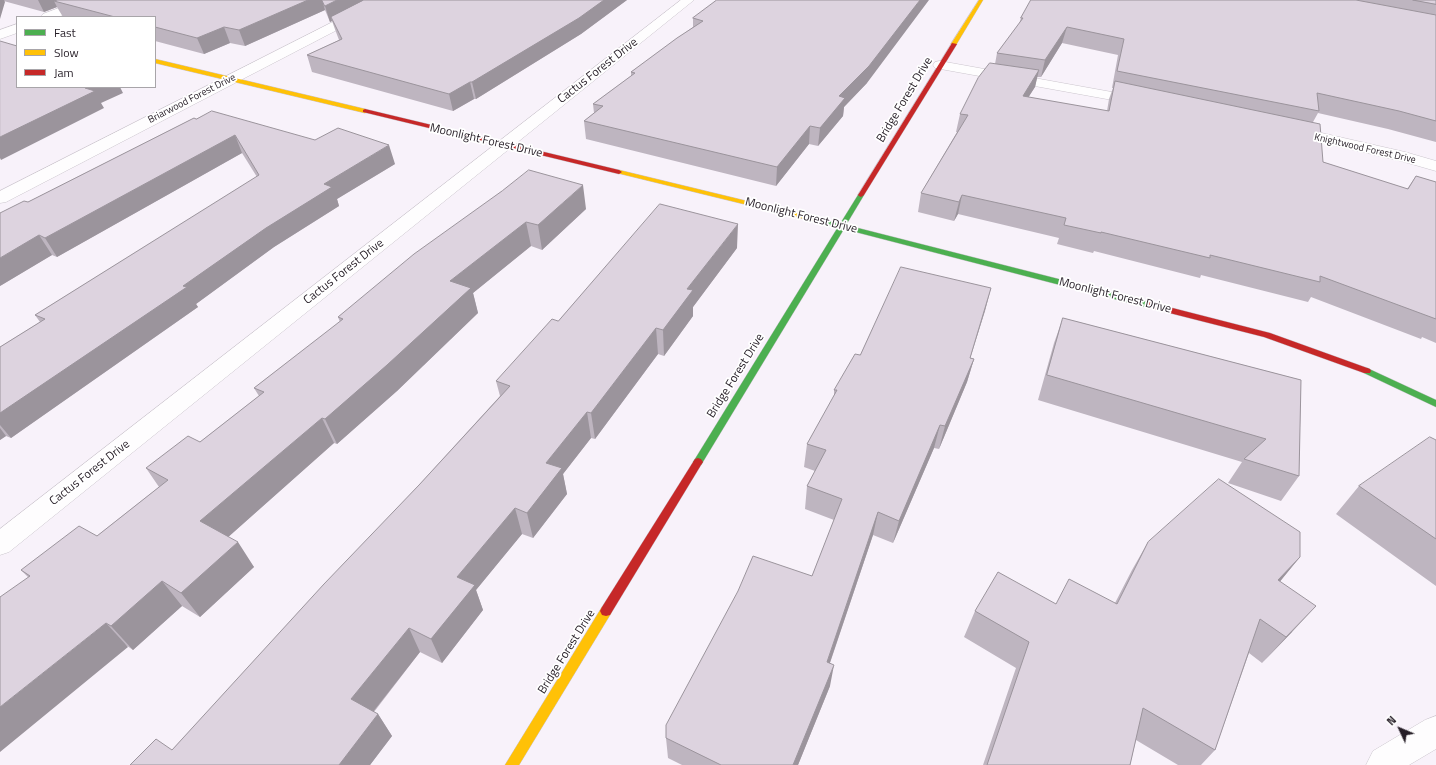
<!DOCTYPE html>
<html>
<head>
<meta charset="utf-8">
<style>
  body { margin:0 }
  #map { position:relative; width:1436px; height:765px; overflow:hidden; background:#f8f2fa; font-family:"Titillium Web",sans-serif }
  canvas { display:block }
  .legend { position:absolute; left:16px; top:16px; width:140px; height:72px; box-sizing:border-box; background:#fff; border:1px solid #a8a5a9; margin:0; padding:5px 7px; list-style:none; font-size:12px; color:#261e27 }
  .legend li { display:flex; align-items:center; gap:8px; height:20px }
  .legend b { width:20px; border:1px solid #a8a5a9 }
  .north { position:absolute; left:1380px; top:709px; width:40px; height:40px; -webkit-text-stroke:3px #fff; paint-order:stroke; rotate:314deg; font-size:11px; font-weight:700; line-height:16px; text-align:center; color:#261e27 }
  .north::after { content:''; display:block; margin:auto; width:14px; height:18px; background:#261e27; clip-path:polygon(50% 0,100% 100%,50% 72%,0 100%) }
</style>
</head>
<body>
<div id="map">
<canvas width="1436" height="765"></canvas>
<ul class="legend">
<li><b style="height:5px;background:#4caf50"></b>Fast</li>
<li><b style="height:5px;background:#ffc107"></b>Slow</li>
<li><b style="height:5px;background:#c62828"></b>Jam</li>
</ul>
<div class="north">N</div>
</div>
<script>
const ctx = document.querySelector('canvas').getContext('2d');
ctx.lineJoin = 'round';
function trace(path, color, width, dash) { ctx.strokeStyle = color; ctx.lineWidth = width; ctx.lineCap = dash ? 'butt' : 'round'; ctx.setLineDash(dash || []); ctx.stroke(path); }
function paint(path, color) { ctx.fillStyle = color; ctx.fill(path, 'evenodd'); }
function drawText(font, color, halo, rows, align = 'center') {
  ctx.font = font + ' "Titillium Web",sans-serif'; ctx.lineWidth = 3.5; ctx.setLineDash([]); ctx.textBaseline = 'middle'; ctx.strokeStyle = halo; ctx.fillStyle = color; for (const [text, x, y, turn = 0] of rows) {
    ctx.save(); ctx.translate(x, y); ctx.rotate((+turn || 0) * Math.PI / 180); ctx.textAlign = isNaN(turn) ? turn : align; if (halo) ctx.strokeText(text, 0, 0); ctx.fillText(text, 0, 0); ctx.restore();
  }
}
const street = new Path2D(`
  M 80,0 L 97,0 L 95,3 L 58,17 L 41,17 L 43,14 Z
  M 376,0 L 391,0 L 389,3 L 6,202 L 0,203 L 0,191 Z
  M 681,0 L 694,0 L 9,552 L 0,555 L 0,529 Z
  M 17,24 L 17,33 L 0,39 L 0,30 Z
  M 940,61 L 1145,98 L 1147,101 L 1145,104 L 1140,105 L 935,68 L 933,65 L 935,62 Z
  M 1291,126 L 1405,152 L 1436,161 L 1436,171 L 1401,161 L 1286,134 L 1283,131 L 1286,128 Z
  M 1436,716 L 1436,749 L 1409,765 L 1366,765 L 1373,751 L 1425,720 Z`);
const fast = new Path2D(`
  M 861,193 L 864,195 L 846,225 L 1149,302 L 1153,305 L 1149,308 L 844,229 L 701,465 L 695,465 L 693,462 L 695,459 L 838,227 L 818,223 L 817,221 L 821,219 L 840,224 L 858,195 Z
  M 1367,368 L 1436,400 L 1436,407 L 1364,373 L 1363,371 L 1364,369 Z`);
const slow = new Path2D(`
  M 979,0 L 983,0 L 956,45 L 952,45 L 951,44 Z
  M 155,59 L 365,109 L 368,111 L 365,113 L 155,63 Z
  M 619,170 L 821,219 L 825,221 L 821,223 L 617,173 L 617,171 Z
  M 606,606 L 610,607 L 612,611 L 610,615 L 519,765 L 505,765 L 602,607 Z`);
const jam = new Path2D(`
  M 952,43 L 957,44 L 864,195 L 861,197 L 859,196 L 858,195 Z
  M 365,109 L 619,170 L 622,172 L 619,174 L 363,112 L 363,110 Z
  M 1149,302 L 1270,333 L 1370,369 L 1371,371 L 1370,373 L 1364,373 L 1264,337 L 1146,307 L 1145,305 Z
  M 698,458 L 701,459 L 703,462 L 701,465 L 610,615 L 606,616 L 602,615 L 600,611 L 602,607 L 695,459 Z`);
trace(street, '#cbc5cd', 1);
trace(fast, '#cbc5cd', 1);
trace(slow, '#cbc5cd', 1);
trace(jam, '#cbc5cd', 1);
paint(street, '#fefdfe');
paint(fast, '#4caf50');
paint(slow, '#ffc107');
paint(jam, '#c62828');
paint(new Path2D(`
  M 0,0 L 627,0 L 581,34 L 476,99 L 474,99 L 453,111 L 312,72 L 307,55 L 339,40 L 336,32 L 332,21 L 330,22 L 325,10 L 245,46 L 230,43 L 204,54 L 155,41 L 155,17 L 63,17 L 57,7 L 44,12 Z
  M 717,0 L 867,83 L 844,107 L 843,116 L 818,146 L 809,144 L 776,186 L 586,139 L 584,121 L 594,113 L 593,104 L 631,76 L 631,72 L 693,27 L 693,18 Z
  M 1031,0 L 1436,0 L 1436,142 L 1388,129 L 1318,113 L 1313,122 L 1323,162 L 1407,189 L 1416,176 L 1436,182 L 1436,343 L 1422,337 L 1421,339 L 1311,297 L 1308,302 L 1201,275 L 1200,278 L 1094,251 L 1093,253 L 1057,244 L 1059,238 L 958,214 L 954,221 L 918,212 L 921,193 L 957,132 L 956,132 L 960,114 L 995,64 L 997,53 L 1019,24 L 1021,18 ZM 1062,43 L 1118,55 L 1112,88 L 1113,88 L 1109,99 L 1107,111 L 1028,97 L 1035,87 L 1037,77 L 1041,77 Z
  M 194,118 L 395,164 L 337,199 L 339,206 L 274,247 L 196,304 L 198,307 L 11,438 L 6,436 L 0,440 L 0,347 L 40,322 L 35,315 L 257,177 L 242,153 L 57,257 L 52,255 L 0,286 L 28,202 Z
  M 502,191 L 586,209 L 542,250 L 531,246 L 473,293 L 478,313 L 397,391 L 337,444 L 334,443 L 228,537 L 254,567 L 200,617 L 182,606 L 133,650 L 28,577 L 21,570 L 97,536 L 159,487 L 146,468 L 200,442 L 259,396 L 254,388 L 340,322 L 338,317 Z
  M 737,248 L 693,307 L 693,316 L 664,356 L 658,354 L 595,439 L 591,438 L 563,474 L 567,494 L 533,538 L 522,534 L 476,590 L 483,610 L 442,663 L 420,652 L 374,712 L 378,714 L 392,736 L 370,765 L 130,765 L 172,750 L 419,485 L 500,396 L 496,381 L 558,321 Z
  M 991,288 L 970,358 L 974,359 L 967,382 L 939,449 L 934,448 L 893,543 L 873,535 L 830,663 L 830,686 L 798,765 L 682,765 L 668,758 L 666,738 L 812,576 L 834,520 L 805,509 L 807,486 L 815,471 L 804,467 L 807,444 L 834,397 L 834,390 L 860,355 Z
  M 1063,318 L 1301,380 L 1299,476 L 1281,501 L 1228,483 L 1242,462 L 1038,400 L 1054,343 Z
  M 1436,440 L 1436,586 L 1336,514 L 1359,486 Z
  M 1148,542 L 1300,557 L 1280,581 L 1292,632 L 1262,663 L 1249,653 L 1215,750 L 1201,765 L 1178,765 L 1136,740 L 1130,765 L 983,765 L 1016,668 L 964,637 L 975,611 L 1056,604 L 1115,603 L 1132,570 Z`), '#beb5c0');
paint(new Path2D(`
  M 0,0 L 4,0 L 5,2 L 0,19 Z
  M 38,0 L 76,0 L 54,1 L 57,7 L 44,12 Z
  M 308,0 L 322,0 L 325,10 L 245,46 L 239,30 Z
  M 337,0 L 373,0 L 331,17 L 332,21 L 330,22 L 325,6 Z
  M 604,0 L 627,0 L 581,34 L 476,99 L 472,82 Z
  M 920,0 L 929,0 L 867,83 L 844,107 L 843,116 L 818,146 L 820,128 L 839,96 Z
  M 224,27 L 230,43 L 204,54 L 197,38 Z
  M 1067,27 L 1062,43 L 1041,77 L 1045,60 Z
  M 1039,70 L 1035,87 L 1018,114 L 1023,96 Z
  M 470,82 L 474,99 L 453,111 L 449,94 Z
  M 88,87 L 120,87 L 123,93 L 101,103 L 104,108 L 1,160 L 0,158 L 0,137 Z
  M 810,126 L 809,144 L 776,186 L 777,167 Z
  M 235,135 L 242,153 L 57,257 L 45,238 Z
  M 389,145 L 395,164 L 337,199 L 339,206 L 274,247 L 196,304 L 198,307 L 11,438 L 0,425 L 0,413 L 183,286 L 324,184 Z
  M 583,185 L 586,209 L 542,250 L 538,225 Z
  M 962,195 L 958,214 L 954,221 L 959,202 Z
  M 526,222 L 531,246 L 473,293 L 478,313 L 397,391 L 337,444 L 325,419 L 450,281 Z
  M 738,224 L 737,248 L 693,307 L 693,316 L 664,356 L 663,330 L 687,289 Z
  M 39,235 L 52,255 L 0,286 L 0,258 Z
  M 991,288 L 985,311 L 963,381 L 970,358 Z
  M 656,328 L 658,354 L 595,439 L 591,413 Z
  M 974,359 L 967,382 L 939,449 L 945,426 Z
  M 587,412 L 591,438 L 563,474 L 567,494 L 533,538 L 527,513 L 546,463 Z
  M 322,418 L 334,443 L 217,547 L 200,521 Z
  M 940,425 L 934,448 L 893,543 L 899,521 Z
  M 0,428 L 6,436 L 0,440 Z
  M 515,508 L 522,534 L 476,590 L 483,610 L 442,663 L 431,639 L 457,577 Z
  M 878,512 L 873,535 L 823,683 L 827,662 Z
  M 238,542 L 254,567 L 200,617 L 181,593 Z
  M 1300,557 L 1278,584 L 1278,580 Z
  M 162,581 L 182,606 L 133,650 L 111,626 Z
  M 1316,606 L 1292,632 L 1262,663 L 1286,637 Z
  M 106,623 L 128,647 L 0,752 L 0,707 Z
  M 409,628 L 420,652 L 365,722 L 351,699 Z
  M 834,665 L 830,686 L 798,765 L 793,765 Z
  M 378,714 L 392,736 L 370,765 L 339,765 Z`), '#9b949c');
const building = new Path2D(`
  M 58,0 L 308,0 L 239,30 L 224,27 L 197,38 L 155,27 L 155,17 L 115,17 L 54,1 Z
  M 322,0 L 337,0 L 325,6 Z
  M 364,0 L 604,0 L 579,18 L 472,82 L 470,82 L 449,94 L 307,55 L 342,39 L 331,17 Z
  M 717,0 L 920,0 L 869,66 L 839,96 L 845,98 L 820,128 L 810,126 L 777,167 L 584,121 L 603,106 L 593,104 L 635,73 L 631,72 L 677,38 L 703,21 L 693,18 Z
  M 1031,0 L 1356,0 L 1436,15 L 1436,121 L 1399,111 L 1317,93 L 1319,111 L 1117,71 L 1124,39 L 1067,27 L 1045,60 L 997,53 L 1023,18 L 1021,18 Z
  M 1413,0 L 1436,0 L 1436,4 Z
  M 0,41 L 17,46 L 17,87 L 88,87 L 85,88 L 95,91 L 0,137 Z
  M 990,63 L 1039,70 L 1023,96 L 1109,111 L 1115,81 L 1320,124 L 1323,162 L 1408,189 L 1416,176 L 1436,182 L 1436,319 L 1320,276 L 1320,282 L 1210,255 L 1210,258 L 1101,232 L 1101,233 L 1064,225 L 1066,218 L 962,195 L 959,202 L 921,193 L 968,115 L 960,114 L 978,78 Z
  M 212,111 L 315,140 L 338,128 L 389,145 L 324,184 L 332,187 L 266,228 L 183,286 L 187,287 L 0,413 L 0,347 L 45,319 L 35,315 L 259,175 L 235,135 L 45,238 L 39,235 L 0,258 L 0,213 L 24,201 L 28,202 L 194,118 L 196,119 Z
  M 529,170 L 583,185 L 538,225 L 526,222 L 450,281 L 471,288 L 387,365 L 325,419 L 322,418 L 200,521 L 238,542 L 181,593 L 162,581 L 111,626 L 106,623 L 0,707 L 0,597 L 30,576 L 21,570 L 79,526 L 97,536 L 168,480 L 146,468 L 188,436 L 200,442 L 264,392 L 254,388 L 343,319 L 338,317 L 414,254 L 502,191 Z
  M 660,204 L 738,224 L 687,289 L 693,290 L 663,330 L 656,328 L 591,413 L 587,412 L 546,463 L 562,468 L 527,513 L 515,508 L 457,577 L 475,585 L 431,639 L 409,628 L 351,699 L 378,714 L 339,765 L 130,765 L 156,739 L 172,750 L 324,584 L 419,485 L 510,386 L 496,381 L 552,319 L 558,321 Z
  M 901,267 L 991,288 L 970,358 L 974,359 L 945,426 L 940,425 L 899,521 L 878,512 L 827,662 L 834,665 L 793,765 L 721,765 L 666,738 L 666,725 L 738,591 L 753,556 L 812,576 L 842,499 L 807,486 L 826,450 L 807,444 L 837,390 L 834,390 L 855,354 L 860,355 Z
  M 1063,318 L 1301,380 L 1299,476 L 1244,459 L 1266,439 L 1047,375 Z
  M 1430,437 L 1436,440 L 1436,539 L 1359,486 Z
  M 1219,479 L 1300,532 L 1300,557 L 1278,580 L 1316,606 L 1286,637 L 1260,619 L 1215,750 L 1143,708 L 1130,765 L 987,765 L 1029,642 L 975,611 L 998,572 L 1056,604 L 1069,579 L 1117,604 L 1148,542 Z`);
paint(building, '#ddd3df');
trace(building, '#9b949c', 1);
drawText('10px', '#261e27', '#fff', [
  ["Briarwood Forest Drive",192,99,-27],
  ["Knightwood Forest Drive",1365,149,13]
]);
drawText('12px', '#261e27', '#fff', [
  ["Cactus Forest Drive",598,71,-38],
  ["Bridge Forest Drive",905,100,-59],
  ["Moonlight Forest Drive",486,141,13],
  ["Moonlight Forest Drive",801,216,14],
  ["Cactus Forest Drive",344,272,-38],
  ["Moonlight Forest Drive",1115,296,14],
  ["Bridge Forest Drive",736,376,-58],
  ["Cactus Forest Drive",90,473,-38],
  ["Bridge Forest Drive",567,652,-58]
]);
</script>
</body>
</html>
